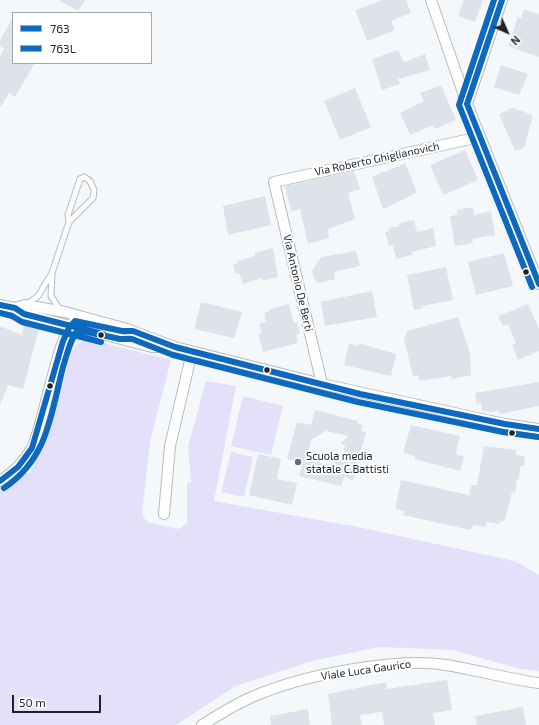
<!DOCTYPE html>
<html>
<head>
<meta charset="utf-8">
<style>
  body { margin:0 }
  #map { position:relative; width:539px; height:725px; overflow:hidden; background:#f5f8fb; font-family:"Exo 2",sans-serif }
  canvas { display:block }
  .legend { position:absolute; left:12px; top:12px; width:140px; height:52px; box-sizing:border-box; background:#fff; border:1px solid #a4a7a9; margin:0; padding:5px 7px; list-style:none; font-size:12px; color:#1c2328 }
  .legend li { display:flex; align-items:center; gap:8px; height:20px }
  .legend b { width:20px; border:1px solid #a4a7a9 }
  .north { position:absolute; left:487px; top:12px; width:40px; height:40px; -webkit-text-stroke:3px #fff; paint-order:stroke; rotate:135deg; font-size:11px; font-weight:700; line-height:16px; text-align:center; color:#1c2328 }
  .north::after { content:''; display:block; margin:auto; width:14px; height:18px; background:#1c2328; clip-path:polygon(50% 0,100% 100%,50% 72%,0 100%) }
  .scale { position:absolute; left:12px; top:695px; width:89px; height:18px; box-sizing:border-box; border:2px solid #1c2328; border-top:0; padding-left:5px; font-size:12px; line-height:14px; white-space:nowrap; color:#1c2328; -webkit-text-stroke:3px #fff; paint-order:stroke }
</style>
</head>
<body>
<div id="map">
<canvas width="539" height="725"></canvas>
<ul class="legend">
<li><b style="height:5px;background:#0c69bf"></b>763</li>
<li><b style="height:5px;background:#0c69bf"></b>763L</li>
</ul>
<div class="north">N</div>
<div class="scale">50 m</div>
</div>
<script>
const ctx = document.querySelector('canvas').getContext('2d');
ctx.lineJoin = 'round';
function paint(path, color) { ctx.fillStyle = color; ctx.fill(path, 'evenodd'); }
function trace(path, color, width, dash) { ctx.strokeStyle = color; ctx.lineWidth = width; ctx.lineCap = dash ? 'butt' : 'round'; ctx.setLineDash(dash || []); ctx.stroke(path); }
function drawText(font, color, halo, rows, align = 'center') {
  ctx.font = font + ' "Exo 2",sans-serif'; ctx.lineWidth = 4; ctx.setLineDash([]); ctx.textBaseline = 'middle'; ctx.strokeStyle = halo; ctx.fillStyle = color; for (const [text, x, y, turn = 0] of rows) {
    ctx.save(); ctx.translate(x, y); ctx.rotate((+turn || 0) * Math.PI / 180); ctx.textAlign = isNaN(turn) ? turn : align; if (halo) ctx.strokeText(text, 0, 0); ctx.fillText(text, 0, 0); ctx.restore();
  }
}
paint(new Path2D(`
  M 88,339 L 171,360 L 150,442 L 142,514 L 147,522 L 179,529 L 187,523 L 187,483 L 191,482 L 188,447 L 206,381 L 236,386 L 214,501 L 358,527 L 515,561 L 539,575 L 539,671 L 520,669 L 453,650 L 379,647 L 312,661 L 236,686 L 176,725 L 0,725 L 0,488 L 30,472 L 51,428 L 71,352 L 78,343 Z
  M 243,396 L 283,406 L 271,455 L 231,446 Z
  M 231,452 L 253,457 L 244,497 L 221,492 Z`), '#e5e0fa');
paint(new Path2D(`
  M 59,0 L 85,0 L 78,11 Z
  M 382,0 L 406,0 L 411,13 L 391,21 L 395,30 L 367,41 L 355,10 Z
  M 464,0 L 483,0 L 475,22 L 458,16 Z
  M 524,9 L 539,14 L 539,57 L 508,46 L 518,17 L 521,18 Z
  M 13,18 L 13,63 L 35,63 L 15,97 L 9,93 L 0,108 L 0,56 L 4,49 L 0,46 L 0,40 Z
  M 398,50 L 404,62 L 425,54 L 430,70 L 398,79 L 400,84 L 382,90 L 372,59 Z
  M 501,65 L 528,74 L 519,95 L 494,87 Z
  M 441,85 L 456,120 L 435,129 L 433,125 L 410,135 L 400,113 L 424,101 L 420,93 Z
  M 355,88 L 371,127 L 340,140 L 324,101 Z
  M 513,108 L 533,115 L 524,148 L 515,151 L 499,114 Z
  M 465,150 L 478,180 L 443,195 L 430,165 Z
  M 405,163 L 417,193 L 383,209 L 372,177 Z
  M 354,171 L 360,189 L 348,193 L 355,219 L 328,229 L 329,238 L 308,244 L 300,209 L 291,211 L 285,186 Z
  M 265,196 L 271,225 L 228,235 L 223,206 Z
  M 473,207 L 474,215 L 491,211 L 495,235 L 472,239 L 473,243 L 455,246 L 450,216 L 457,215 L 457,210 Z
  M 414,220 L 417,232 L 433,228 L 436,246 L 412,252 L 412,255 L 396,259 L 393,245 L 389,246 L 385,232 L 390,231 L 389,228 L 399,226 L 399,223 Z
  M 273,248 L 278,277 L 263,281 L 262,278 L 243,284 L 239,273 L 236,274 L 233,265 L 238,263 L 237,261 L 255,256 L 254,253 Z
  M 356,251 L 360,266 L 334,272 L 335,279 L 318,283 L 315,280 L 312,271 L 321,257 Z
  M 504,253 L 513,286 L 476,295 L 468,262 Z
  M 446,267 L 453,300 L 422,306 L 423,308 L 414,310 L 407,275 Z
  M 372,291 L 377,317 L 325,326 L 321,302 Z
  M 201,302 L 242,312 L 234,338 L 194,329 Z
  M 289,304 L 294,323 L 297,322 L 300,334 L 296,335 L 298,343 L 263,352 L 258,334 L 262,333 L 259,324 L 266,322 L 264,313 L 270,311 L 270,309 Z
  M 528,304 L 539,329 L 539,351 L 518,360 L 512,345 L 516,343 L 508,324 L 503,326 L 498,316 Z
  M 458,317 L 470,353 L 471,375 L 452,379 L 451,376 L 419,381 L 418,375 L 413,376 L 404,339 L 407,331 Z
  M 25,321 L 40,325 L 23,389 L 8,385 L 0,405 L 0,326 L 22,335 Z
  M 358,343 L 396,354 L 391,376 L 344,365 L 349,344 L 359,346 Z
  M 539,382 L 539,406 L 500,414 L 499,411 L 490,412 L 482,411 L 481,403 L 477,404 L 475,393 Z
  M 315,410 L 358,421 L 357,423 L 363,425 L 361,431 L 366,432 L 353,481 L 344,476 L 341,486 L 299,476 L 303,462 L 287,459 L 297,422 L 311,425 ZM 325,431 L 349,436 L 341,443 L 345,446 L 342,457 L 329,465 L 307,460 L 311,440 Z
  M 411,425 L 460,436 L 456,454 L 464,457 L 460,471 L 414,459 L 415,456 L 403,453 Z
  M 484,446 L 516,450 L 516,455 L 525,456 L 524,466 L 520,466 L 519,480 L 517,479 L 515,493 L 512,492 L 505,521 L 500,521 L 499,524 L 487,522 L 485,527 L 474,525 L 470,530 L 403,515 L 404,511 L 395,509 L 401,480 L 469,495 L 471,485 L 477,485 Z
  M 258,454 L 281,459 L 277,479 L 297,483 L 292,505 L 249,495 Z
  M 447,680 L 452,710 L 433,713 L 435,725 L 384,725 L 382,712 L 360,715 L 362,725 L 332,725 L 328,694 L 386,682 L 387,689 Z
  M 523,707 L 526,725 L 477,725 L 475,716 Z
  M 308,709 L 310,725 L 271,725 L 270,716 Z`), '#dde2eb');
const service = new Path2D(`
  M 26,305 L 38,296 L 52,273
  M 60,310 L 51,296 L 52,273 L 69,222 L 93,198 L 94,190 L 90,181 L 84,177 L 80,179 L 68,215 L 69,222`);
const minor = new Path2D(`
  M 431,0 L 467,104 L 539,284
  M 467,104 L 502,0
  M 0,305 L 15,308 L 24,314 L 152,347 L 170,347
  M 15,308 L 25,305 L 65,312 L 127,329 L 175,347 L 322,384 L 505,424 L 539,429
  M 322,384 L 274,182 L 480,137
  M 0,481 C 13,473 24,462 32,448 C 43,427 59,329 75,321 L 87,323
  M 164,514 L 170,446 L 192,352
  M 202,725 C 223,712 244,699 267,691 C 312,674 399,657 446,665 C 477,670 508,679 539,683`);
trace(service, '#b7bcc0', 7);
trace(minor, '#b7bcc0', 12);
trace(service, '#fefefe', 5);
trace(minor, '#fefefe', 10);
trace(new Path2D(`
  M 502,0 L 467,104 L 539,284
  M 0,305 L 15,308 L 24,314 L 103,334
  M 0,481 L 18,467 L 32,448 L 63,341 L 69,328 L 75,321 L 122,331 L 133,331 L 175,347 L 360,394 L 505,424 L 539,429`), '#0c69bf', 6);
trace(new Path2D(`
  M 494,0 L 459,105 L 532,287
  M 0,313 L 12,316 L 22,322 L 101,342
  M 4,488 C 48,459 51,414 63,367 C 67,355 70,339 78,330 L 120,339 L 132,339 L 173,355 L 358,402 L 503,432 L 538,437`), '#0c69bf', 6);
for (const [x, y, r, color] of [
  [526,272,3.5,"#1c2328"],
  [101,335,3.5,"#1c2328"],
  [267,370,3.5,"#1c2328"],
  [50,386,3.5,"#1c2328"],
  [512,433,3.5,"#1c2328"],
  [298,462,4,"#686e72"]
]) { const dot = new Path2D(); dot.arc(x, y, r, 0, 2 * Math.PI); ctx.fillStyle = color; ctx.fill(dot); trace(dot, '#fff', 1.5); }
drawText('11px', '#1c2328', '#fff', [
  ["Via Roberto Ghiglianovich",377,159,-12],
  ["Via Antonio De Berti",298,283,77],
  ["Viale Luca Gaurico",366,670,-8]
]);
drawText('11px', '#1c2328', '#fff', [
  ["Scuola media",306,456],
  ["statale C.Battisti",306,469]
], 'left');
</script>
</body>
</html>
